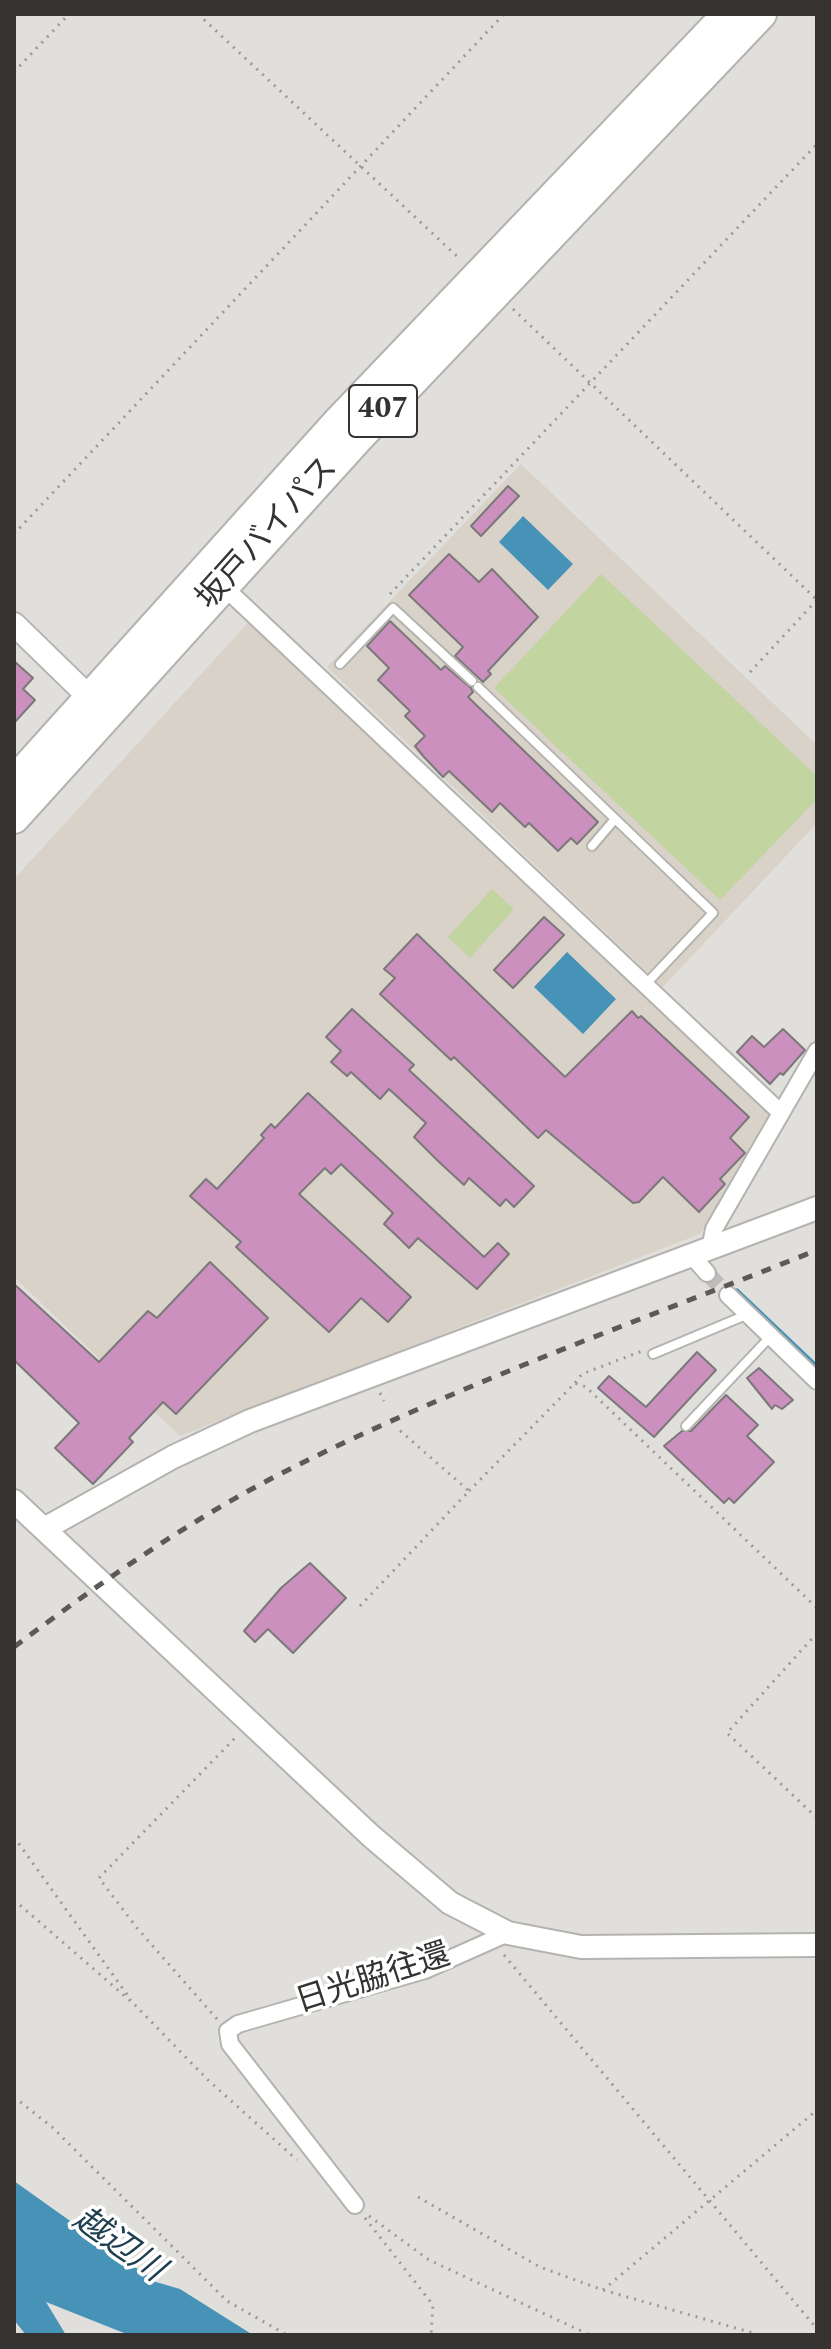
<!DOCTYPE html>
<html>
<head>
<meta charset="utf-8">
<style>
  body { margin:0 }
  #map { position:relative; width:831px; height:2349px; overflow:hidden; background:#e1dfdc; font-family:Spectral,serif }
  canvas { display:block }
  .frame { position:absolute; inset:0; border:16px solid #343332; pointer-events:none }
</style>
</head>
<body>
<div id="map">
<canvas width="831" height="2349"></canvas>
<div class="frame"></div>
</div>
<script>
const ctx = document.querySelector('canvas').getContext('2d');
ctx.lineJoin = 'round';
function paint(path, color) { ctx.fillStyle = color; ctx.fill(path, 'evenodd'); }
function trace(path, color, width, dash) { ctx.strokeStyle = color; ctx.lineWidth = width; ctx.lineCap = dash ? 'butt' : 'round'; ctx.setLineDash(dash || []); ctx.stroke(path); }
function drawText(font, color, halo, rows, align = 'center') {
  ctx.font = font + ' Spectral,"Noto Sans JP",serif'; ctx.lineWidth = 7; ctx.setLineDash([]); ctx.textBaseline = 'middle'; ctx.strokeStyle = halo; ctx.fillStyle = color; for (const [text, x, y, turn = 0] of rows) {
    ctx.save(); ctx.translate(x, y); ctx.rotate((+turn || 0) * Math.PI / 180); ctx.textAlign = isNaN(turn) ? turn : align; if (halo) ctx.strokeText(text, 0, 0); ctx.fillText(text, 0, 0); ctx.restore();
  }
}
paint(new Path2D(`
  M 521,464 L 817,745 L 817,823 L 663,987 L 327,667 Z
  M 254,616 L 770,1113 L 700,1234 L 180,1436 L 14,1277 L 14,879 Z`), '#d8d2c9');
paint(new Path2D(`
  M 601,574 L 817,776 L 817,799 L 720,900 L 494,688 Z
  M 492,889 L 514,909 L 470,958 L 448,937 Z`), '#c2d4a0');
paint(new Path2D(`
  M 523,516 L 573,564 L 548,590 L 499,542 Z
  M 567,952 L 616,999 L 583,1034 L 534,987 Z
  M 14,2181 L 156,2282 L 180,2289 L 253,2335 L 129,2335 L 46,2302 L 66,2335 L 26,2335 L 14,2320 Z`), '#4793b7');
trace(new Path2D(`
  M 737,1291 L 817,1367`), '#4793b7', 5);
const building = new Path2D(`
  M 508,486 L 519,496 L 481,536 L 471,526 Z
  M 449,554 L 479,582 L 492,569 L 538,617 L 488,671 L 491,674 L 483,682 L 455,656 L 463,647 L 409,595 Z
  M 390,621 L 441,670 L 445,666 L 471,688 L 473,692 L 468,697 L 598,822 L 577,844 L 571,838 L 558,851 L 529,823 L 525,827 L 500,803 L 492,812 L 449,771 L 443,777 L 424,757 L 415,746 L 425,736 L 405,716 L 410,711 L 378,680 L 389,668 L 367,646 Z
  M 14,661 L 33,678 L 23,689 L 35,700 L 14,723 Z
  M 544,917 L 564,935 L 513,988 L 494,970 Z
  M 417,934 L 565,1077 L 632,1011 L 638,1018 L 641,1016 L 749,1117 L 730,1138 L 745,1153 L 720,1179 L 725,1184 L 699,1212 L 663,1177 L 639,1202 L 633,1203 L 546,1130 L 538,1138 L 454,1057 L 451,1060 L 380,994 L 395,978 L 384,969 Z
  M 352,1009 L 414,1065 L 409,1070 L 534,1186 L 514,1207 L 506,1199 L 500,1206 L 469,1178 L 464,1185 L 438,1161 L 414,1137 L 426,1123 L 389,1089 L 380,1099 L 351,1072 L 347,1076 L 331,1062 L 341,1051 L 326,1037 Z
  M 783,1029 L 805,1050 L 783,1075 L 780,1073 L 770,1084 L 737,1052 L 752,1036 L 764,1047 Z
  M 308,1093 L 484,1257 L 498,1243 L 509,1254 L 477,1289 L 418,1238 L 409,1248 L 399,1238 L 384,1224 L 393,1213 L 341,1164 L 331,1174 L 325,1168 L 299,1194 L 411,1297 L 388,1322 L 361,1298 L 329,1332 L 236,1247 L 241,1242 L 190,1196 L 206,1179 L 217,1189 L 264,1138 L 261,1135 L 271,1124 L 275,1128 Z
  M 210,1262 L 268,1318 L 176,1414 L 163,1402 L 129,1438 L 133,1442 L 93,1484 L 55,1448 L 79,1423 L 14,1360 L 14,1284 L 99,1362 L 148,1311 L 157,1318 Z
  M 697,1352 L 716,1370 L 654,1437 L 598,1388 L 609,1376 L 646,1407 Z
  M 759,1368 L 793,1400 L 782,1409 L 775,1405 L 772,1409 L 747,1378 Z
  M 726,1395 L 758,1425 L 747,1436 L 774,1462 L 734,1503 L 729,1498 L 724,1503 L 664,1446 L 682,1431 L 691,1431 Z
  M 310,1563 L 346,1598 L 293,1653 L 268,1629 L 255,1642 L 244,1631 L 281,1588 Z`);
paint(building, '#cb90bd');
trace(building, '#7b787a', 2);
trace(new Path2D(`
  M 707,1273 L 728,1295`), '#bebdba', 16, [16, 8]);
const lane = new Path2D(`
  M 340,664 L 393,608 L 472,681
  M 478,687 L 713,913 L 645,985
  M 592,846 L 615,819
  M 653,1354 L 746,1315
  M 686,1426 L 770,1337`);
const street = new Path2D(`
  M 223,586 L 781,1113
  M 710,1249 L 714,1229 L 817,1051
  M 692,1256 L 707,1273
  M 728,1295 L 817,1381
  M 355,2205 L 230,2044 L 228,2031 L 238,2024 L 425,1970 L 508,1933`);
const secondary = new Path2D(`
  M 14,624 L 90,698
  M 14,1501 L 371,1836 L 450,1903 L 508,1933 L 581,1947 L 817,1945
  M 44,1529 L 173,1457 L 250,1421 L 817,1208`);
const highway = new Path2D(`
  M 14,782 L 340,420 L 728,14
  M 14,818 L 358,438 L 761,14`);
trace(lane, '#b4b3b0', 12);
trace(street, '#b4b3b0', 20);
trace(secondary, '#b4b3b0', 26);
trace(highway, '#b4b3b0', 34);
trace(new Path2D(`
  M 198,14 L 461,260
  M 14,72 L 69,14
  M 513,309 L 817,600
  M 14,534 L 504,14
  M 390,594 L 817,144
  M 750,672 L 816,601
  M 575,1383 L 582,1374 L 642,1351
  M 380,1393 L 384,1401
  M 469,1491 L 575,1383 L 586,1387 L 817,1608
  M 360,1606 L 469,1491 L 397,1428
  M 817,1633 L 727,1733 L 817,1818
  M 14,1837 L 131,2000
  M 14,1900 L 134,2004 L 208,2080 L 297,2160
  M 504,1955 L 817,2329
  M 217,2019 L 137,1928 L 99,1878 L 236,1737
  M 14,2097 L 52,2127 L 227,2301 L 287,2335
  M 418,2197 L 540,2267 L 603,2290 L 760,2335
  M 369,2216 L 429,2260 L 590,2335
  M 365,2218 L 433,2305 L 431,2335
  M 603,2290 L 817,2110`), '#9b9a97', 3, [2, 6]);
trace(lane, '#fff', 8);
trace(street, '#fff', 16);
trace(secondary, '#fff', 22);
trace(highway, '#fff', 30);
trace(new Path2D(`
  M 14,1647 C 105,1579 198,1514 300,1464 C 467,1381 645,1319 817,1250`), '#5b5a58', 5, [10, 10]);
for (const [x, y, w] of [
  [383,411,68]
]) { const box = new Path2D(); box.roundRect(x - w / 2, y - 26, w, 52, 6); ctx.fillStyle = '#fff'; ctx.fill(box); trace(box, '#343332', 2); }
drawText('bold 30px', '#343332', null, [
  ["407",383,411]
]);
drawText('32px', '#343332', '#fff', [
  ["坂戸バイパス",269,535,-48],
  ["日光脇往還",374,1981,-18]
]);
drawText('italic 34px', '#1d3f50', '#fff', [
  ["越辺川",117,2247,35]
]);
</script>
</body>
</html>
